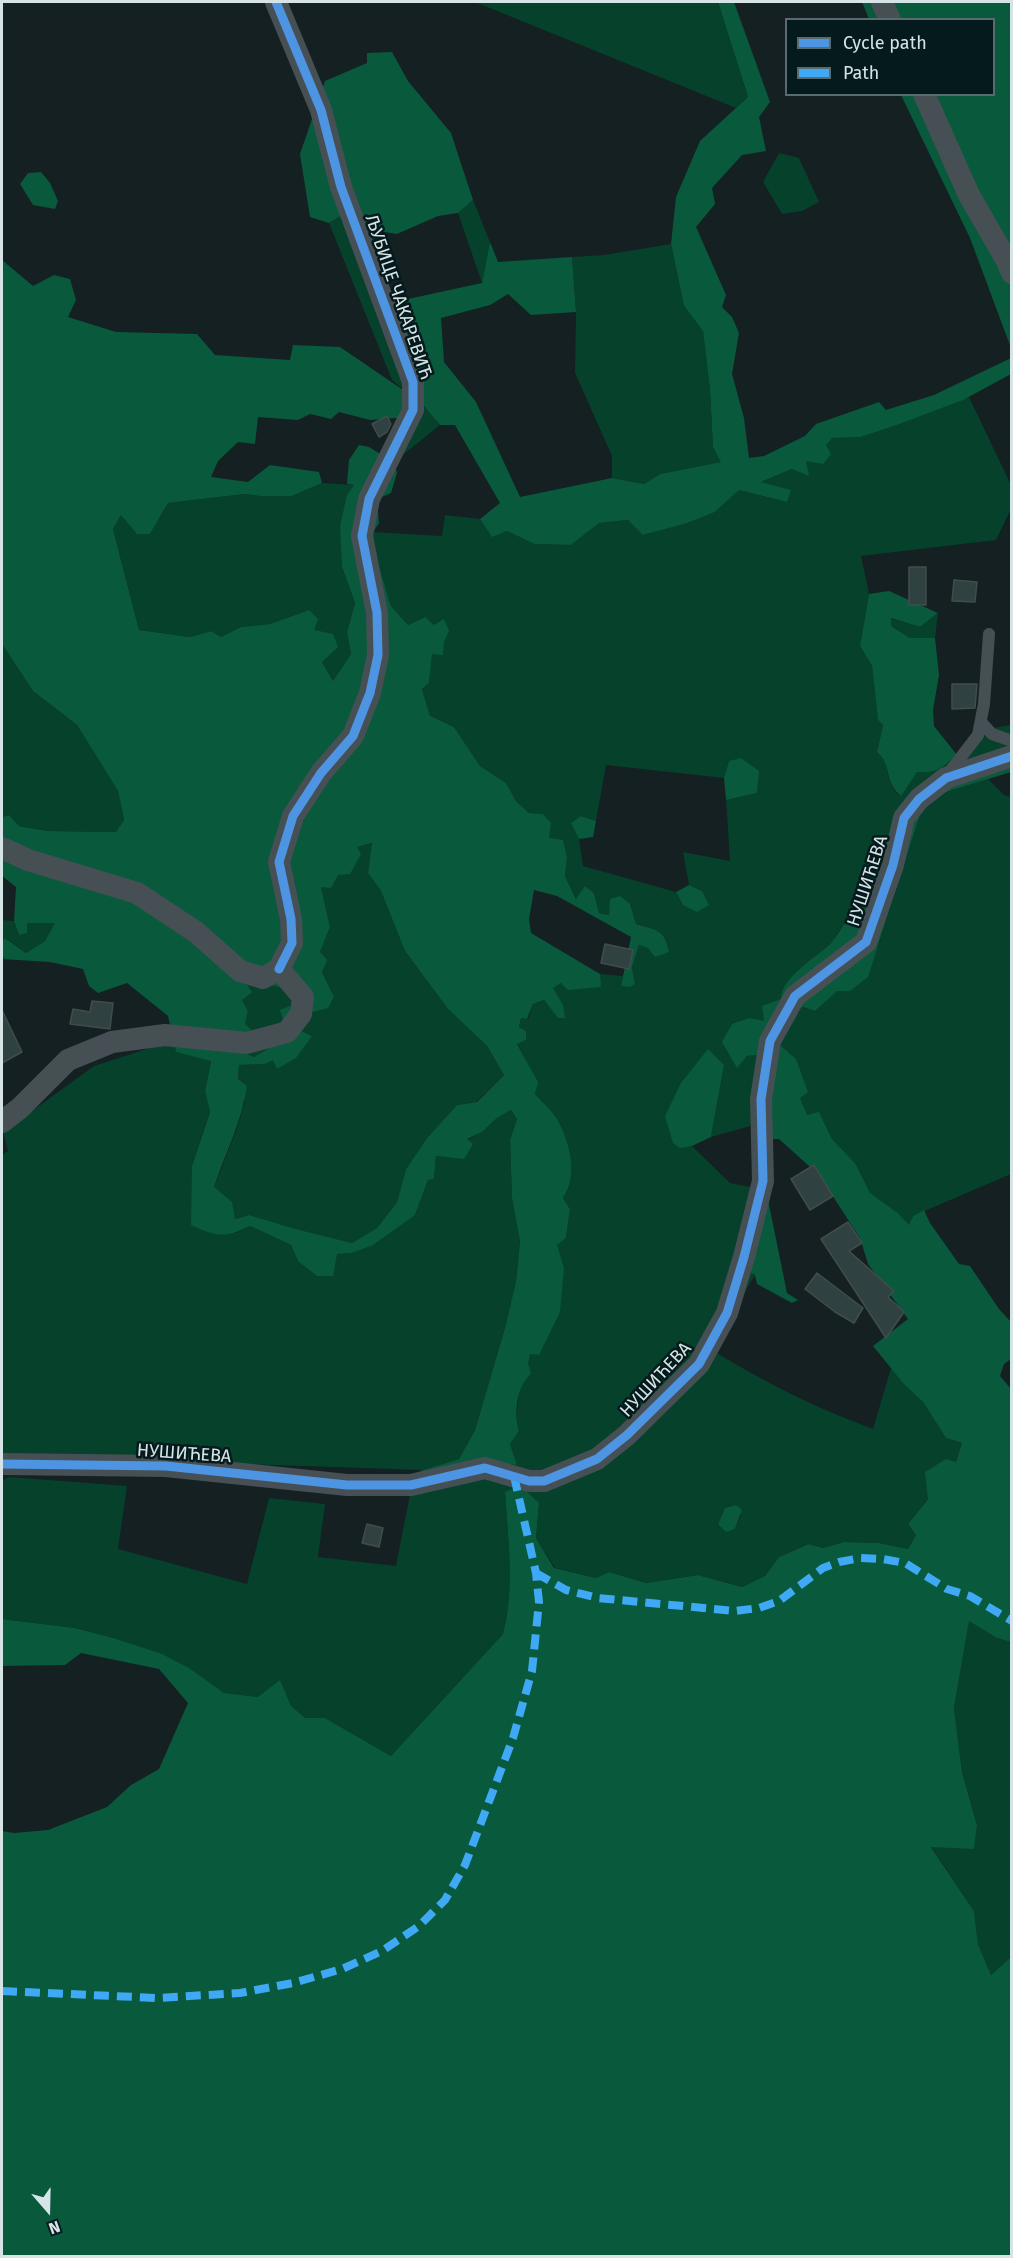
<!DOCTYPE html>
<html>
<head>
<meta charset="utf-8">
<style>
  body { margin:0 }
  #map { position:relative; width:1013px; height:2258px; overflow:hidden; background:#142021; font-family:"Fira Sans",sans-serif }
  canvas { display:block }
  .frame { position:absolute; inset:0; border:3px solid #d7e4e6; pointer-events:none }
  .legend { position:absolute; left:785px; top:18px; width:210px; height:78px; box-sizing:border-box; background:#051a1d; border:2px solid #596b6d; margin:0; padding:8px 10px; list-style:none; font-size:18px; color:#d7e4e6 }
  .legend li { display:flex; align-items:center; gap:12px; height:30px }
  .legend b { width:30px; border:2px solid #596b6d }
  .north { position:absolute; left:18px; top:2180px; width:60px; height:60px; -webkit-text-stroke:4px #051a1d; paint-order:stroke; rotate:160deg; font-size:16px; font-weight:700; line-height:24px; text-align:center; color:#d7e4e6 }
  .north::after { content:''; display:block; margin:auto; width:21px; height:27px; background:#d7e4e6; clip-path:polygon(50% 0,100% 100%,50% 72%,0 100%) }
</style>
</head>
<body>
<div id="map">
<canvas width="1013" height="2258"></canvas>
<div class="frame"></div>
<ul class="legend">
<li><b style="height:8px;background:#4d94e3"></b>Cycle path</li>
<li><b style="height:8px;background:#3fa9f5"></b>Path</li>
</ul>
<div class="north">N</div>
</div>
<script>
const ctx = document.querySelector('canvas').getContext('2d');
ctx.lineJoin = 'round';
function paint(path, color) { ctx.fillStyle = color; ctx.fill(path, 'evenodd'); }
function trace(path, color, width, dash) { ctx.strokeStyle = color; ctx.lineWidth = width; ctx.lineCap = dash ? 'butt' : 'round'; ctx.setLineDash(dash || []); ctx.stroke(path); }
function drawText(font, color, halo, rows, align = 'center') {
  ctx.font = font + ' "Fira Sans",sans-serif'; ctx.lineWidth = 5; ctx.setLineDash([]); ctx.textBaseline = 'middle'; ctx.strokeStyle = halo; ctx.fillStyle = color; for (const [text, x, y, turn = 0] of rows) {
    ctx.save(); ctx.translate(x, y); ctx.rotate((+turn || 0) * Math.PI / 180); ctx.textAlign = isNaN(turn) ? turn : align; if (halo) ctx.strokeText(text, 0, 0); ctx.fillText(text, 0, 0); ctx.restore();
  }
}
paint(new Path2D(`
  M 475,2 L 718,2 L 748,97 L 736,108 Z
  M 779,153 L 799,158 L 819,202 L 802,211 L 782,214 L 763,182 Z
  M 473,200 L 490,242 L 482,283 L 458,213 Z
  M 354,207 L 372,230 L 394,302 L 419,400 L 440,425 L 394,462 L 409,394 L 392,380 L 329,223 Z
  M 671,244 L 684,306 L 703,331 L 710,390 L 713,447 L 722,462 L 660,474 L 644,484 L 612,478 L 612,456 L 575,373 L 576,312 L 572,257 L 604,255 Z
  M 969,397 L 1011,485 L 1011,509 L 996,540 L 861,556 L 869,594 L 860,646 L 872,666 L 878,719 L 883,725 L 877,752 C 893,766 883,781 900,796 L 917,771 L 957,755 L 975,731 L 1011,725 L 1011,765 L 939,790 L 915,811 L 887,900 L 857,918 L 847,919 L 833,941 L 816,956 L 764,1021 L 737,1067 L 747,1056 L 759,1055 L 773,1062 L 750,1126 L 711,1137 L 724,1065 L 680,1147 L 692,1146 L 730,1183 L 766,1190 L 755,1275 L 710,1349 C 762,1381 816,1408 873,1429 L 891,1368 L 923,1402 L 946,1438 L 962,1443 L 956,1463 L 908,1524 L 916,1535 L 908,1549 L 879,1543 L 844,1542 L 823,1548 L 807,1544 L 779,1557 L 765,1576 L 742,1587 L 698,1575 L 646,1583 L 609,1572 L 596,1578 L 555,1568 L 536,1538 L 539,1503 L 505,1493 C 508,1541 515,1587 503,1634 L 391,1756 L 325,1718 L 305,1718 L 291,1707 L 258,1697 L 224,1693 L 110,1637 L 75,1628 L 2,1619 L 2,1480 L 10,1477 L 127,1486 L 118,1549 L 247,1584 L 269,1498 L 325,1504 L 318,1557 L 396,1566 L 411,1489 L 496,1463 L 517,1465 L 510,1444 L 519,1431 C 508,1389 548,1309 564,1268 L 556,1245 L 566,1238 L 570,1209 L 563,1198 C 579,1175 570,1142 557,1119 C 552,1110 542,1102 535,1094 L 537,1082 L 517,1043 L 526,1031 L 519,1027 L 521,1018 L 528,1019 L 533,1004 L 544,1000 L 558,1017 L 563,1005 L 552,988 L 561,983 L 600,987 L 600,974 L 623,976 L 621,986 L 635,984 L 632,967 L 639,945 L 669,952 C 665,929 656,930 636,924 L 630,904 L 610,915 L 599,913 L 594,893 L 585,886 L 577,900 L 565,876 L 567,858 L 549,839 L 543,814 L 529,813 L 516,801 L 506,783 L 480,766 L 454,727 L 430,717 L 422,689 L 429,683 L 434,625 L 424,617 L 408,625 L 391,606 L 370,537 L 373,532 L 442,536 L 445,515 L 480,519 L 492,536 L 507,531 L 534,544 L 571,545 L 599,523 L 628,520 L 644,535 L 715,512 L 739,490 L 787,502 L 759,483 L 792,469 L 832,438 L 861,437 L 897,425 ZM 729,761 L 757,793 L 726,800 L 730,861 L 683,852 L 689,885 L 702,891 L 683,905 L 676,892 L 583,866 L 579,839 L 572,823 L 581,816 L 596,821 L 606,765 L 724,778 ZM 736,1505 L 741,1515 L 735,1529 L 718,1524 L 725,1508 Z
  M 322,483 L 354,485 L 342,567 L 355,603 L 347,632 L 351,654 L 333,681 L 322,662 L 309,610 L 270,624 L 241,627 L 221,637 L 211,631 L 190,637 L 139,630 L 113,529 L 121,515 L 150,534 L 168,503 L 245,494 L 260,496 L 292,496 Z
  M 938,613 L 935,638 L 910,638 L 891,626 L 890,618 L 920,627 Z
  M 2,644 L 33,691 L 77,725 L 118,791 L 124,820 L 116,832 L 47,831 L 19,826 L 9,815 L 2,817 Z
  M 988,779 L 1004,795 L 1011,797 L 1011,1174 L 913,1216 L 909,1226 L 898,1213 L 870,1194 L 855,1163 L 832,1139 L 819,1113 L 807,1116 L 775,1041 L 795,1012 L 803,1007 L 815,1011 L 837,990 L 850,991 L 878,947 L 921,812 L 943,793 Z
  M 373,843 L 368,873 L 381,891 L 405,951 L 448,1009 L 487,1046 L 504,1075 L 476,1102 L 457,1105 L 427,1138 L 406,1169 L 397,1202 L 377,1228 L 352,1243 L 296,1229 L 249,1215 L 235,1219 L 214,1187 L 236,1131 L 245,1101 L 238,1079 L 239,1065 L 265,1064 L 273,1059 L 277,1069 L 312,1036 L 302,1031 L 254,1057 L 237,1050 L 248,1011 L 242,1000 L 241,978 L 287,984 L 333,997 L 322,971 L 320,952 L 330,927 L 321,887 L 338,875 L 356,847 Z
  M 2,920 L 14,921 L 19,935 L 27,923 L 56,923 L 45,941 L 26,953 L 6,938 L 2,943 Z
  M 174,1040 L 176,1052 L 211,1060 L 205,1091 L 210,1111 L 192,1166 L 236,1233 L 250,1226 L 291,1245 L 298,1261 L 336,1254 L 352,1253 L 415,1215 L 428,1180 L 434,1179 L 436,1156 L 482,1132 L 497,1118 L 511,1110 L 517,1119 L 510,1140 L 512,1198 L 520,1240 L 516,1281 L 505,1328 L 475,1430 L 459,1459 L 423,1470 L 2,1456 L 2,1155 L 8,1151 L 3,1132 L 94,1066 Z
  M 969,1620 L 997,1638 L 1011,1642 L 1011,1957 L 991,1975 L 978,1944 L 974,1911 L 931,1846 L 974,1848 L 977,1824 L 962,1772 L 954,1708 Z`), '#05412b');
paint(new Path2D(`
  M 718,2 L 734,2 L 770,102 L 759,117 L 766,151 L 742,155 L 712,188 L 715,204 L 696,227 L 726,295 L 722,307 L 732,317 L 739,333 L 732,374 L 744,418 L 749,458 L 764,456 L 805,436 L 816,424 L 879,402 L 886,410 L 934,395 L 1011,358 L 1011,374 L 963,400 L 897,425 L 861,437 L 832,438 L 826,445 L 831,454 L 823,464 L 806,461 L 809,476 L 792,469 L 761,482 L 791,490 L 787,502 L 739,490 L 715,512 L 687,523 L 643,535 L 628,520 L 599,523 L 571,545 L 534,544 L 507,531 L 492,537 L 480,519 L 500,503 L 455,425 L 440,425 L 419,400 L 394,302 L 482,283 L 490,242 L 498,262 L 572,257 L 576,312 L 531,315 L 508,294 L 490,305 L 441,318 L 444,362 L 476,402 L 520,497 L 612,478 L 644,484 L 660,474 L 721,462 L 713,447 L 710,390 L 703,331 L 684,306 L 671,244 L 676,197 L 700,141 L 748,97 Z
  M 862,2 L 1011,2 L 1011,348 L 970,238 L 901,95 L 994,94 L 994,20 L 869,19 Z
  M 392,52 L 408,81 L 451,133 L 473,200 L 458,213 L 438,216 L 397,234 L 372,230 L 354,208 L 329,223 L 310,217 L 300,154 L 325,81 L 367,63 L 367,53 Z
  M 41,172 L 50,183 L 58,201 L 55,209 L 33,205 L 20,184 L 28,173 Z
  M 2,260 L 33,286 L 54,275 L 70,279 L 76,300 L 68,317 L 116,332 L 197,334 L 215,355 L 290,360 L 293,345 L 340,347 L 409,394 L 397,418 L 370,420 L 339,412 L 331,419 L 310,414 L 298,420 L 258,417 L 255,444 L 238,442 L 218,461 L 211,477 L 248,482 L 270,465 L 319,472 L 322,483 L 292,496 L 260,496 L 245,494 L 168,503 L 150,534 L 137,534 L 121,515 L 113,529 L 139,630 L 190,637 L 211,631 L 221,637 L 241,627 L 270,624 L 309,610 L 318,619 L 314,630 L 333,634 L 338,647 L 322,662 L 333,681 L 351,654 L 347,632 L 355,603 L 342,567 L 340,526 L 347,495 L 354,485 L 347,484 L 349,460 L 359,445 L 369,447 L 394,462 L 397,473 L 391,493 L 377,499 L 379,523 L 370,537 L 391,606 L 408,625 L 425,617 L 434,625 L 444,619 L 449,631 L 444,641 L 443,655 L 432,654 L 429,683 L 422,689 L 430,716 L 454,727 L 480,766 L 506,783 L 516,801 L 529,813 L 543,814 L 551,823 L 549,838 L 563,840 L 567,858 L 565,876 L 576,899 L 585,886 L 594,893 L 599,913 L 609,915 L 610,899 L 620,896 L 630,904 L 636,924 C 656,930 665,929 669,952 L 655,957 L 648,948 L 639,945 L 632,967 L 635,984 L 630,987 L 621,986 L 631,937 L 557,896 L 534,890 L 529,919 L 531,933 L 600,974 L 601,987 L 568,990 L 561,983 L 553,988 L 563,1005 L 565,1018 L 558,1018 L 544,1000 L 533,1004 L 527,1019 L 521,1018 L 519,1027 L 526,1031 L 526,1040 L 517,1044 L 538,1082 L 535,1094 C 542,1102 552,1110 557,1119 C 570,1142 579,1175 563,1198 L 570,1209 L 566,1238 L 557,1245 L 564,1268 L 560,1312 L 539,1355 L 530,1354 L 528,1363 L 531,1374 C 516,1387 514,1413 519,1431 L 510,1444 L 517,1465 L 496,1463 L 378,1489 L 423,1470 L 459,1459 L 475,1430 L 505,1328 L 516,1281 L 520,1241 L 512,1198 L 510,1140 L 517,1119 L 511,1110 L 497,1118 L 482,1132 L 467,1139 L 473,1144 L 464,1159 L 436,1156 L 434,1179 L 428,1180 L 415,1215 L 373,1245 L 352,1253 L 337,1254 L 333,1276 L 317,1276 L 298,1261 L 291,1245 L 250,1226 C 225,1239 215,1236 191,1225 L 192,1166 L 210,1112 L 205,1091 L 211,1061 L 176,1052 L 168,1016 L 127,983 L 98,993 L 89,986 L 83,969 L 50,962 L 2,959 L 4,958 C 0,951 0,945 5,938 L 26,953 L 45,941 L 55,923 L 27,923 L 27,933 L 19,935 L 14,921 L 16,887 L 2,876 L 2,817 L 9,815 L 19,826 L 47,831 L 116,832 L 124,820 L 118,791 L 77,725 L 33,691 L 2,644 ZM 372,843 L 368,873 L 381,891 L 405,951 L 448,1009 L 487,1046 L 504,1075 L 477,1102 L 457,1105 L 427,1138 L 406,1169 L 397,1202 L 377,1228 L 352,1243 L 296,1229 L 249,1215 L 235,1219 L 232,1202 L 214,1187 C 225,1154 242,1122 247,1086 L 238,1079 L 239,1065 L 265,1064 L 273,1060 L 277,1069 L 296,1058 L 312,1036 L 302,1031 L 295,1004 L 280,1010 L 289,1037 L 254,1057 L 238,1050 L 255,1033 L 245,1024 L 248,1011 L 242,1000 L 252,992 L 242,978 L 278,987 L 287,985 L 312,1012 L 328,1008 L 334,997 L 322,972 L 327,960 L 320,952 L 330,927 L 321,887 L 331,888 L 338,875 L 350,874 L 361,854 L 357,847 Z
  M 889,591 L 938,613 L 920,627 L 891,618 L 891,626 L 910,638 L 935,638 L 939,675 L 933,710 L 934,726 L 957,755 C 942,767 937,774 917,772 L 901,796 C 883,781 893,766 877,752 L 883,725 L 878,720 L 872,666 L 860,646 L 869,594 Z
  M 741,758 L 759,771 L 757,793 L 726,800 L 724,778 L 729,761 Z
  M 1011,765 L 1011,772 L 943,793 L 921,812 L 868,977 L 850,991 L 837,991 L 815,1011 L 803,1007 L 795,1012 L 775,1041 L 796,1059 L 808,1092 L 800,1098 L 807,1115 L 819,1112 L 832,1139 L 855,1163 L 870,1193 L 898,1213 L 909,1225 L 913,1216 L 924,1210 L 930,1223 L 959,1264 L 970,1266 L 999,1309 L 1011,1322 L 1011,1359 L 1004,1364 L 1000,1376 L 1012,1390 L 1011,1642 L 997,1638 L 969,1621 L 954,1708 L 962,1772 L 977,1825 L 974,1849 L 931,1847 L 974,1911 L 978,1944 L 991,1975 L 1011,1957 L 1011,2256 L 2,2256 L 2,1831 L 14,1833 L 48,1830 L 107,1807 L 131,1785 L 159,1769 L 188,1703 L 159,1669 L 81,1653 L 65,1665 L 2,1666 L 2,1619 L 75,1628 L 110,1637 L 162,1654 L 189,1668 L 224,1693 L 258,1697 L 280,1680 L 291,1706 L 305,1718 L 325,1718 L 391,1756 L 503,1634 C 515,1587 508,1541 505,1492 L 517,1487 L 527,1492 L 539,1503 L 536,1538 L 554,1568 L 596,1578 L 609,1572 L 646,1583 L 698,1575 L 742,1587 L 765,1576 L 779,1557 L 808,1544 L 823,1548 L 844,1542 L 879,1543 L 908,1549 L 916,1535 L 908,1524 L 928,1499 L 925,1472 L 946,1459 L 956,1462 L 962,1443 L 946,1438 L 923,1402 L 903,1383 L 873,1346 L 908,1319 L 868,1264 L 860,1238 L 819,1175 L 779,1139 L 769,1139 L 759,1055 L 747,1056 L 737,1068 L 722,1042 L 732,1024 L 749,1018 L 764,1021 L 762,1006 L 781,999 C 781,977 816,958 831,943 C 837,936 842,927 847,919 L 857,918 L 859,897 L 887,899 L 915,811 L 939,790 Z
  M 581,816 L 596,821 L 593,837 L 579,839 L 571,823 Z
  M 689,885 L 702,891 L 709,905 L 697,912 L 683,905 L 676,892 Z
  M 708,1049 L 724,1065 L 711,1137 L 692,1146 L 680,1148 L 673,1143 L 665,1116 L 681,1083 Z
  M 766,1190 L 787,1293 L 798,1300 L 792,1303 L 757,1284 L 755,1275 L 735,1262 Z
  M 736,1505 L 742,1510 L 735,1529 L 726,1532 L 718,1524 L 725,1508 Z`), '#09593d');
const building = new Path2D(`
  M 387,416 L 391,424 L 387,432 L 379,437 L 372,424 Z
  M 909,567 L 926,567 L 926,605 L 909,605 Z
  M 954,580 L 977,582 L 975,602 L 952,601 Z
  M 952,684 L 977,684 L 975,708 L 952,709 Z
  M 605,944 L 633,950 L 629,969 L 601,963 Z
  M 92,1001 L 113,1003 L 110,1029 L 70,1024 L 73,1009 L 90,1012 Z
  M 2,1010 L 22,1052 L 2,1063 Z
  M 814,1165 L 833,1196 L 810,1210 L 791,1179 Z
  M 848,1222 L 862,1243 L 849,1251 L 894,1291 L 888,1297 L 904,1312 L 886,1338 L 821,1239 Z
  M 817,1273 L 863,1308 L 854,1323 L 835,1312 L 805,1289 Z
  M 367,1524 L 383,1528 L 379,1547 L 362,1543 Z`);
paint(building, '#304141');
trace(building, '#424c4b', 1.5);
trace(new Path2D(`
  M 981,722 L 992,734 L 1012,741
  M 948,774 L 978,735 L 984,704 L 989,634`), '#465054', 12);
trace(new Path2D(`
  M 276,2 L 321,110 L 341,187 L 413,382 L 413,410 L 369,499 L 362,536 L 377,613 L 378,655 L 370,693 L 353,736 L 321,773 L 293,816 L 279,862 L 291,919 L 292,943 L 279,969
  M 882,2 L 890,20
  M 924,94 L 969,195 L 1007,261 L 1012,273
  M 2,848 L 28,860 L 137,893 L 196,932 L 240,971 L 263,978 L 279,969
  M 2,1122 L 20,1108 L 68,1060 L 112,1042 L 165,1035 L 247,1043 L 287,1032 L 301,1014 L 303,997 L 279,969
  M 2,1464 L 166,1466 L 347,1485 L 411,1485 L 485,1468 L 529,1481 L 544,1481 L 597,1459 L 627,1435 L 699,1364 L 727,1313 L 744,1257 L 763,1181 L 761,1099 L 770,1041 L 795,996 L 866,942 L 893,865 L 904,818 L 919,799 L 946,778 L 1012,756`), '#465054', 22);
trace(new Path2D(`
  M 536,1573 L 566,1590 L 598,1598 L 735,1611 L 759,1608 L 779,1601 L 823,1568 L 839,1562 L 861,1558 L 883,1559 L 905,1563 L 947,1589 L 970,1596 L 1012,1621
  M 2,1991 L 157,1998 L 240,1993 L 293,1983 L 342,1969 L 382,1951 L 419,1926 L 445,1900 L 465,1865 L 513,1738 L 532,1671 L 539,1602 L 536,1573 L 514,1476`), '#3fa9f5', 8, [15, 8]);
trace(new Path2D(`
  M 276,2 L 321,110 L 341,187 L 413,382 L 413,410 L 369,499 L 362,536 L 377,613 L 378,655 L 370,693 L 353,736 L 321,773 L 293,816 L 279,862 L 291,919 L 292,943 L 279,969
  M 2,1464 L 166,1466 L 347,1485 L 411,1485 L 485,1468 L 529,1481 L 544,1481 L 597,1459 L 627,1435 L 699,1364 L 727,1313 L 744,1257 L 763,1181 L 761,1099 L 770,1041 L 795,996 L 866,942 L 893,865 L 904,818 L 919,799 L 946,778 L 1012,756`), '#4d94e3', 9);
drawText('18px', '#d7e4e6', '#051a1d', [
  ["ЉУБИЦЕ ЧАКАРЕВИЋ",398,297,71],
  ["НУШИЋЕВА",868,881,-72],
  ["НУШИЋЕВА",656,1380,-47],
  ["НУШИЋЕВА",184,1454,4]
]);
</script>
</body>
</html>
